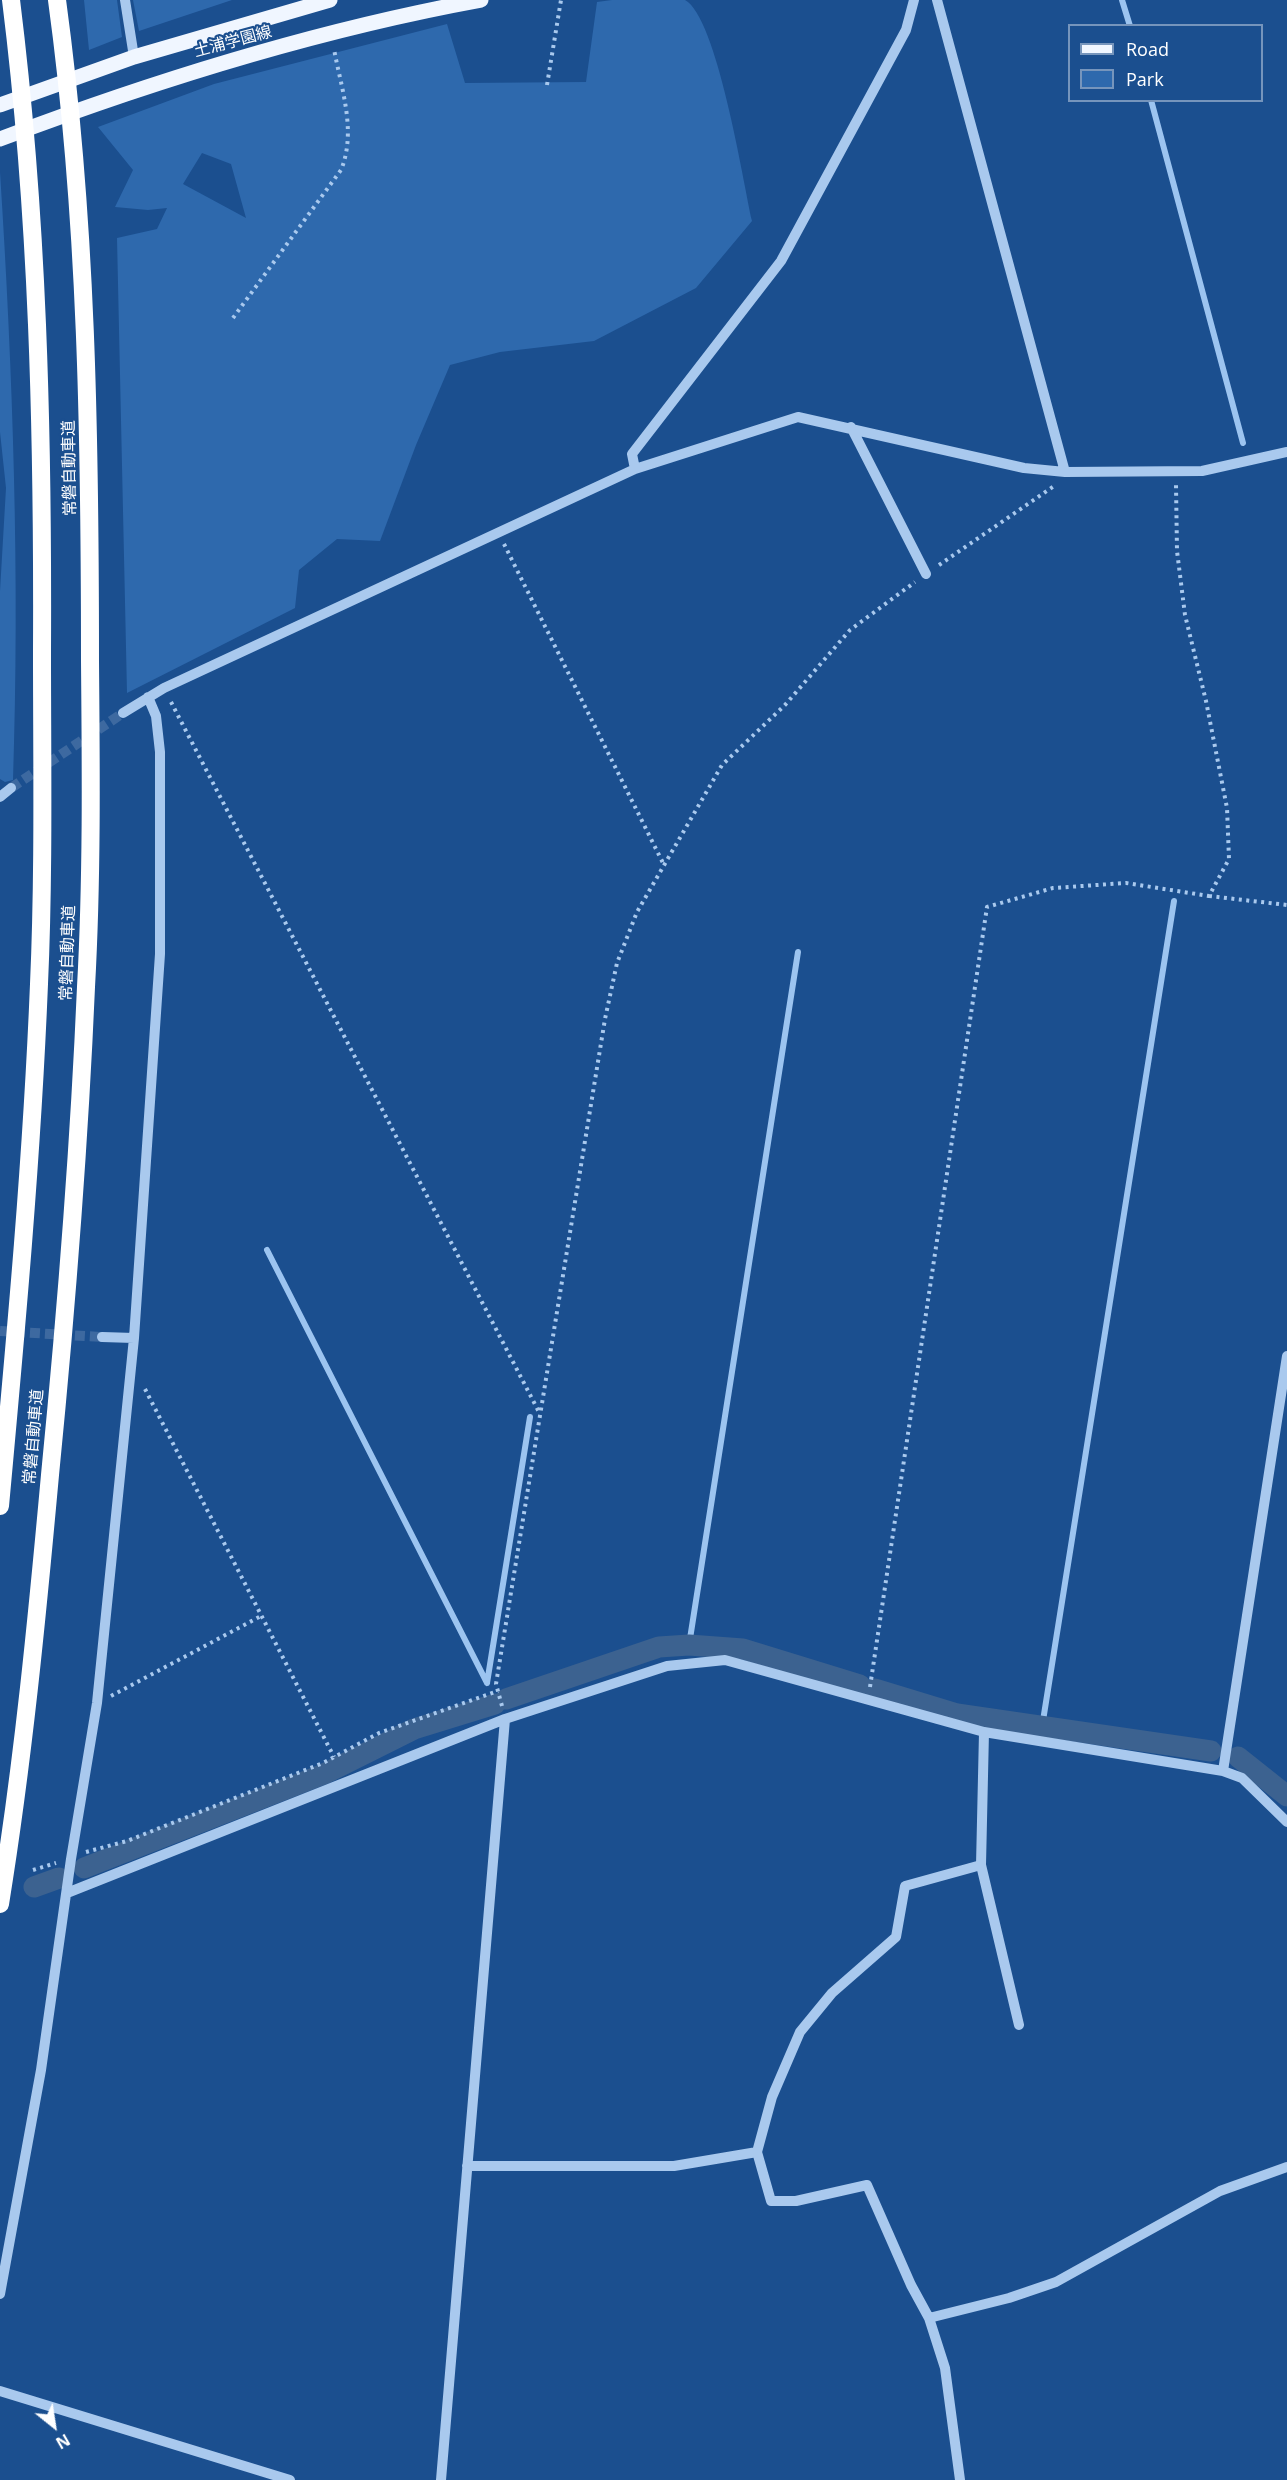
<!DOCTYPE html>
<html>
<head>
<meta charset="utf-8">
<style>
  body { margin:0 }
  #map { position:relative; width:1287px; height:2480px; overflow:hidden; background:#1b4f8f; font-family:"Open Sans",sans-serif }
  canvas { display:block }
  .legend { position:absolute; left:1068px; top:24px; width:195px; height:78px; box-sizing:border-box; background:#1b4f8f; border:2px solid #7695bc; margin:0; padding:8px 10px; list-style:none; font-size:18px; color:#fff }
  .legend li { display:flex; align-items:center; gap:12px; height:30px }
  .legend b { width:30px; border:2px solid #7695bc }
  .north { position:absolute; left:24px; top:2396px; width:60px; height:60px; -webkit-text-stroke:4px #1b4f8f; paint-order:stroke; rotate:150deg; font-size:16px; font-weight:700; line-height:24px; text-align:center; color:#fff }
  .north::after { content:''; display:block; margin:auto; width:21px; height:27px; background:#fff; clip-path:polygon(50% 0,100% 100%,50% 72%,0 100%) }
</style>
</head>
<body>
<div id="map">
<canvas width="1287" height="2480"></canvas>
<ul class="legend">
<li><b style="height:8px;background:#f0f6ff"></b>Road</li>
<li><b style="height:16px;background:#2e69ad"></b>Park</li>
</ul>
<div class="north">N</div>
</div>
<script>
const ctx = document.querySelector('canvas').getContext('2d');
ctx.lineJoin = 'round';
function paint(path, color) { ctx.fillStyle = color; ctx.fill(path, 'evenodd'); }
function trace(path, color, width, dash) { ctx.strokeStyle = color; ctx.lineWidth = width; ctx.lineCap = dash ? 'butt' : 'round'; ctx.setLineDash(dash || []); ctx.stroke(path); }
function drawText(font, color, halo, rows, align = 'center') {
  ctx.font = font + ' "Open Sans","Noto Sans JP",sans-serif'; ctx.lineWidth = 4.5; ctx.setLineDash([]); ctx.textBaseline = 'middle'; ctx.strokeStyle = halo; ctx.fillStyle = color; for (const [text, x, y, turn = 0] of rows) {
    ctx.save(); ctx.translate(x, y); ctx.rotate((+turn || 0) * Math.PI / 180); ctx.textAlign = isNaN(turn) ? turn : align; if (halo) ctx.strokeText(text, 0, 0); ctx.fillText(text, 0, 0); ctx.restore();
  }
}
paint(new Path2D(`
  M 84,0 L 117,0 L 122,37 L 89,50 Z
  M 133,0 L 232,0 L 139,31 Z
  M 612,0 L 685,0 C 717,17 743,180 752,221 L 696,288 L 594,341 L 500,352 L 450,365 L 416,445 L 380,541 L 337,539 L 299,570 L 295,608 L 127,693 L 117,238 L 157,229 L 167,208 L 148,210 L 115,207 L 133,170 L 98,127 L 214,84 L 447,24 L 465,83 L 586,82 L 597,2 ZM 202,153 L 231,164 L 246,218 L 183,184 Z
  M 0,172 C 13,374 20,577 13,780 L 5,782 L 0,779 L 0,591 L 6,488 L 0,432 Z`), '#2e69ad');
trace(new Path2D(`
  M 1122,0 L 1130,26
  M 1151,100 L 1243,443
  M 267,1250 L 487,1683
  M 689,1645 L 798,952
  M 487,1683 L 530,1417
  M 1042,1727 L 1174,901`), '#9cc4f0', 6);
trace(new Path2D(`
  M 875,1689 L 957,1714 L 1211,1751
  M 506,1699 L 659,1647 L 689,1645 L 743,1649 L 860,1685
  M 1238,1757 L 1287,1796
  M 84,1868 L 324,1774 L 414,1729 L 495,1704
  M 34,1887 L 59,1878`), '#3c6290', 21);
trace(new Path2D(`
  M 11,788 L 123,713
  M 0,1331 L 102,1337`), '#3d69a0', 10, [10, 5]);
trace(new Path2D(`
  M 547,85 L 561,0
  M 233,318 L 341,170 C 357,131 341,88 334,49
  M 504,544 L 663,863
  M 939,565 L 1054,486
  M 171,702 L 540,1414
  M 1209,896 L 1287,905
  M 145,1389 L 334,1757
  M 870,1687 L 987,907 L 1053,888 L 1126,883 L 1209,896 L 1229,859 L 1227,808 L 1206,701 L 1185,615 L 1177,551 L 1176,485
  M 111,1696 L 261,1616
  M 502,1706 L 496,1684 L 605,1019 L 617,963 L 637,912 L 722,765 L 785,705 L 850,630 L 915,582
  M 86,1852 L 127,1841 L 323,1763 L 379,1733 L 498,1691
  M 33,1870 L 56,1863`), '#a9c9ee', 4, [3, 4.5]);
trace(new Path2D(`
  M 125,0 L 134,57
  M 937,0 L 1065,472
  M 851,427 L 926,574
  M 635,469 L 632,454 L 781,261 L 906,30 L 914,0
  M 123,713 L 164,688 L 635,469 L 798,417 L 1024,468 L 1065,472 L 1202,471 L 1287,452
  M 0,797 L 11,788
  M 102,1337 L 134,1338
  M 984,1732 L 981,1865 L 1019,2025
  M 1223,1771 L 1287,1356
  M 67,1893 L 505,1719 L 667,1666 L 725,1660 L 984,1732 L 1223,1771 L 1242,1778 L 1287,1822
  M 467,2166 L 674,2166 L 757,2152
  M 0,2294 L 41,2070 L 71,1859 L 97,1703 L 134,1338 L 160,954 L 160,752 L 156,716 L 148,697
  M 929,2318 L 1009,2298 L 1056,2282 L 1220,2191 L 1287,2167
  M 0,2391 L 290,2480
  M 441,2480 L 505,1719
  M 960,2480 L 945,2368 L 929,2318 L 911,2285 L 867,2185 L 796,2201 L 771,2201 L 757,2152 L 772,2097 L 800,2032 L 832,1993 L 896,1937 L 905,1886 L 981,1865`), '#a9c9ee', 10);
trace(new Path2D(`
  M 0,105 L 134,57 L 330,0
  M 0,139 C 156,80 317,30 481,0`), '#f0f6ff', 15);
trace(new Path2D(`
  M 0,1506 C 16,1332 32,1158 39,984 C 44,873 42,762 42,651 C 43,433 38,216 11,0
  M 0,1904 C 23,1762 37,1618 50,1475 C 66,1313 79,1150 86,987 C 92,879 91,770 90,661 C 90,441 87,219 57,0`), '#fff', 18);
drawText('16px', '#fff', '#1b4f8f', [
  ["土浦学園線",233,42,-15],
  ["常磐自動車道",70,468,-91],
  ["常磐自動車道",68,953,-88],
  ["常磐自動車道",34,1437,-85]
]);
</script>
</body>
</html>
